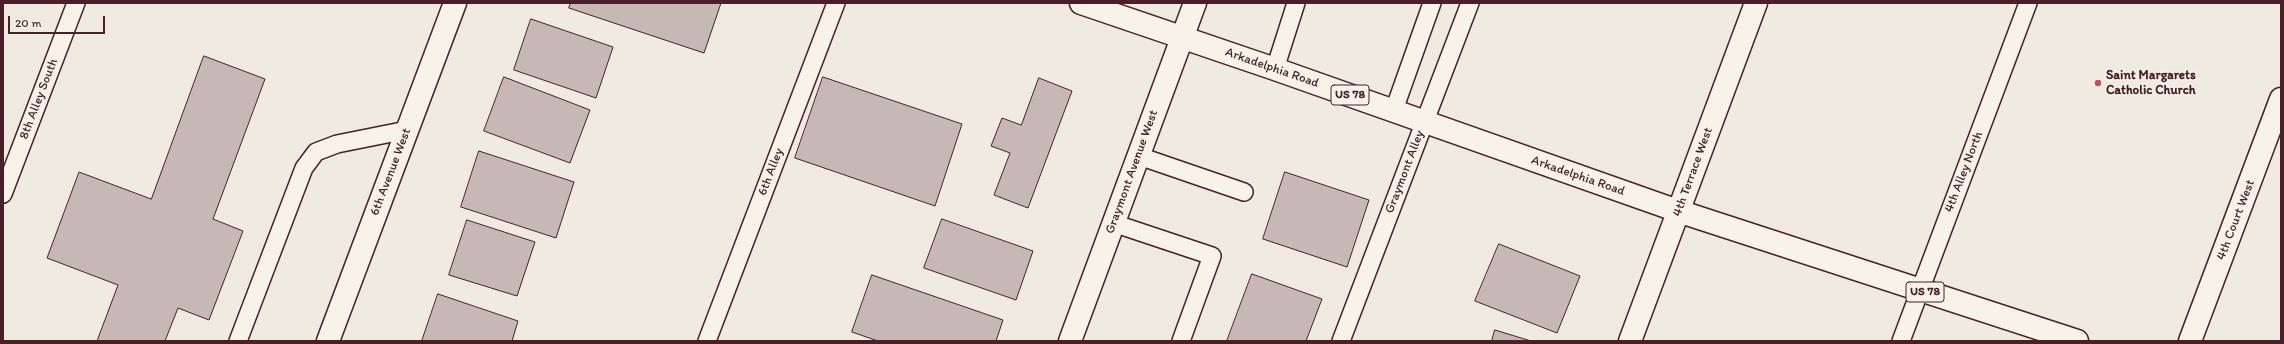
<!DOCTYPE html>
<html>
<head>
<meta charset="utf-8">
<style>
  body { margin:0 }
  #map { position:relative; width:2284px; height:344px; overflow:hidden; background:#f0ebe0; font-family:Itim,sans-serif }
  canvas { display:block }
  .frame { position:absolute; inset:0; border:4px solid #4a1f2b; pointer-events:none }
  .scale { position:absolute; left:8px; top:16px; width:97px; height:18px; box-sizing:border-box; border:2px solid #4a1f2b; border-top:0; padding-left:5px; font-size:12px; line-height:14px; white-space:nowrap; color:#4a1f2b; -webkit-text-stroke:3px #f7f3e8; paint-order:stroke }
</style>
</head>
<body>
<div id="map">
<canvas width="2284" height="344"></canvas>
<div class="frame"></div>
<div class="scale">20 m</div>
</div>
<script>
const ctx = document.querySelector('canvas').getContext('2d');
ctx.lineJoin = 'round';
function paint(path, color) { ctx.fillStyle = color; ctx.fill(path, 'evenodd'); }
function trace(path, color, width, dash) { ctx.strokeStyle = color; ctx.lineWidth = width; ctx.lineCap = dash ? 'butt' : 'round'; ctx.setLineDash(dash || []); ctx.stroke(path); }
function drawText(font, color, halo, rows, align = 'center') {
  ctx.font = font + ' Itim,sans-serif'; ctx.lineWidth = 3; ctx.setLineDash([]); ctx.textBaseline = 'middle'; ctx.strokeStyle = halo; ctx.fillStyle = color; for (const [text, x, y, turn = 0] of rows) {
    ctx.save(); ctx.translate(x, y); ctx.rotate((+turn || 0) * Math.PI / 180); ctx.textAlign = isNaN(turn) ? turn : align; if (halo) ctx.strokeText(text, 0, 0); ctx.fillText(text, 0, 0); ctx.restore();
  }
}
const building = new Path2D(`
  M 571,3 L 721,3 L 704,53 L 569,8 Z
  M 531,19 L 613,47 L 596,98 L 514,70 Z
  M 204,56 L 265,79 L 213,219 L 243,231 L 209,320 L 178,308 L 165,341 L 97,341 L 118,285 L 47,258 L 79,172 L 151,199 Z
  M 504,77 L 590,110 L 570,163 L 484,131 Z
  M 823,77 L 962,124 L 935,206 L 795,158 Z
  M 1039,78 L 1072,91 L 1028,208 L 994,195 L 1010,153 L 991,146 L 1002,118 L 1021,125 Z
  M 479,151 L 574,182 L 556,238 L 461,207 Z
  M 1285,172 L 1369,200 L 1347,267 L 1263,239 Z
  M 942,219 L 1033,251 L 1016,300 L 924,268 Z
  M 467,220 L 535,242 L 517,296 L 449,275 Z
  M 1499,244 L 1580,276 L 1557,333 L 1475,301 Z
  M 1252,274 L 1322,299 L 1306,341 L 1227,341 Z
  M 872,275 L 1003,320 L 996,341 L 878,341 L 852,332 Z
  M 438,294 L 518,321 L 512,341 L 422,341 Z
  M 1495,330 L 1531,341 L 1492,341 Z`);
paint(building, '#c6b8b3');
trace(building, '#4a1f2b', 1);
const lane = new Path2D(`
  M 1275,69 L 1296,3
  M 1394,110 L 1432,3
  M 1139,156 L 1244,192
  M 3,194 L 76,3
  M 1113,223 L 1212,256 L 1181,341
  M 238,341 L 304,168 L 316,152 L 337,144 L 407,130
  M 707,341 L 836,3
  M 1341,341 L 1470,3
  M 1901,341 L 2028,3`);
const street = new Path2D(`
  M 328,341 L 455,3
  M 1630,341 L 1756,3
  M 2190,341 L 2281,99`);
const secondary = new Path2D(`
  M 1070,341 L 1195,3`);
const primary = new Path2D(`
  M 1081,3 L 1275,69 L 1678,211 L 2077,341`);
trace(lane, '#4a1f2b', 20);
trace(street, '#4a1f2b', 25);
trace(secondary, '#4a1f2b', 25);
trace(primary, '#4a1f2b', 25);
trace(lane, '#f7f3e8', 17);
trace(street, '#f7f3e8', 22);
trace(secondary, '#f7f3e8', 22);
trace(primary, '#f7f3e8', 22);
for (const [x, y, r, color] of [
  [2098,83,4,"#d1495b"]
]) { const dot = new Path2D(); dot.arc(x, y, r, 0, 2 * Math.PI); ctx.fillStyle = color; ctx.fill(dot); trace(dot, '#f7f3e8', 1.5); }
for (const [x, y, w] of [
  [1350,95,38],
  [1925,292,38]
]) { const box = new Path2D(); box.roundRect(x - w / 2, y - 10, w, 20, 3); ctx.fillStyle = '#f7f3e8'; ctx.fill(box); trace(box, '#4a1f2b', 1); }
drawText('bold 12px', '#4a1f2b', null, [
  ["US 78",1350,95],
  ["US 78",1925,292]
]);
drawText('13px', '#4a1f2b', '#f7f3e8', [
  ["Arkadelphia Road",1272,68,19],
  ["8th Alley South",39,99,-69],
  ["6th Avenue West",391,172,-69],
  ["6th Alley",771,172,-69],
  ["Graymont Avenue West",1132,172,-70],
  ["Graymont Alley",1405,172,-69],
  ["4th Terrace West",1693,172,-70],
  ["4th Alley North",1964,172,-69],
  ["Arkadelphia Road",1578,176,19],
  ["4th Court West",2236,220,-69]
]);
drawText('bold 13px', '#4a1f2b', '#f7f3e8', [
  ["Saint Margarets",2106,76],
  ["Catholic Church",2106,91]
], 'left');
</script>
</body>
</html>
